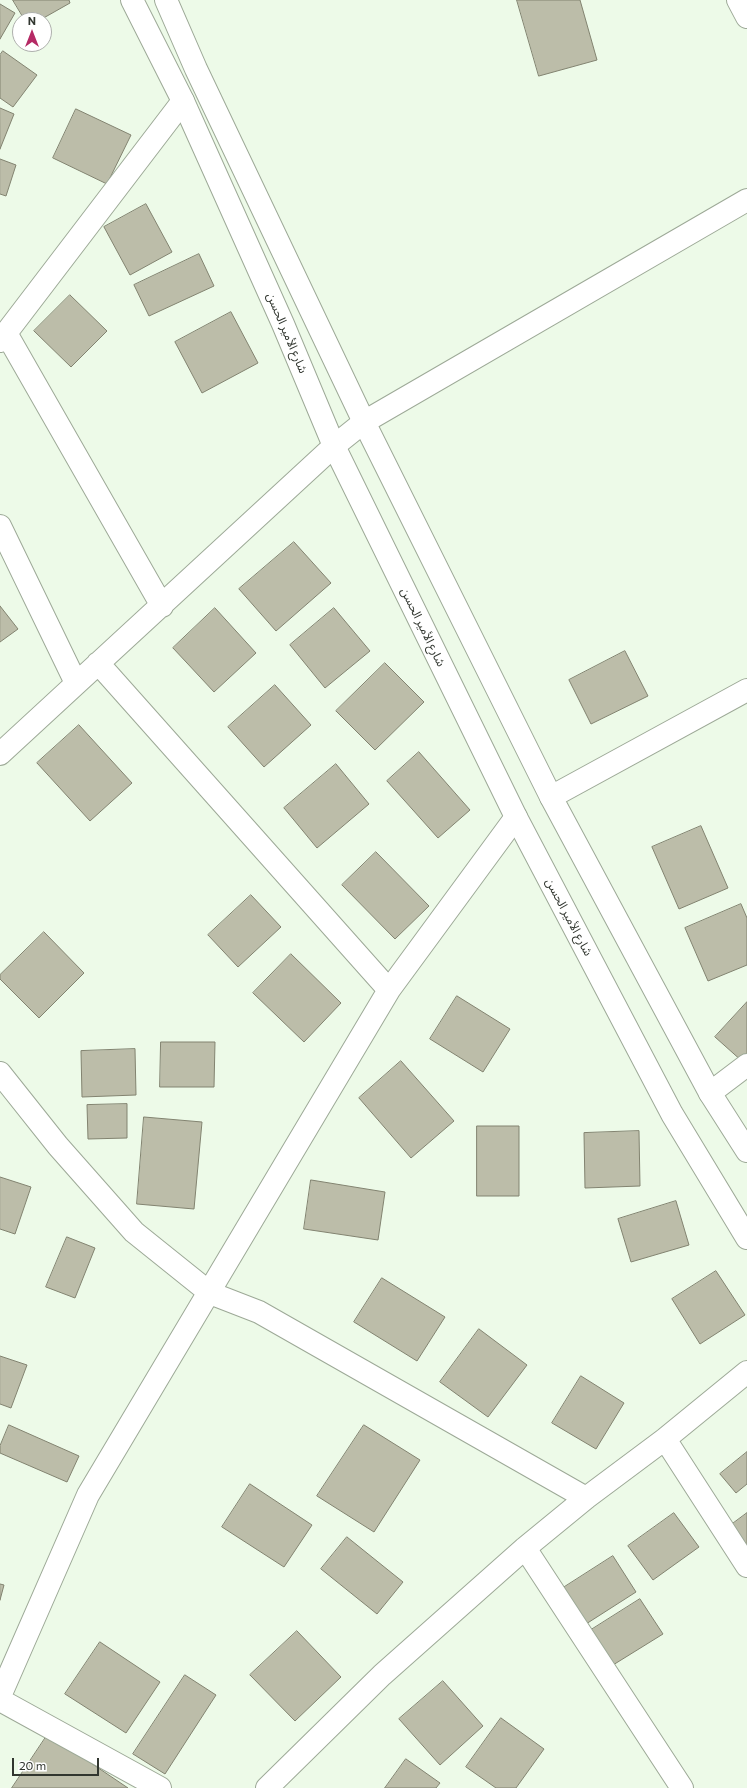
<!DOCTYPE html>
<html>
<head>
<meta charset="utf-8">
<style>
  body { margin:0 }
  #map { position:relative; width:747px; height:1788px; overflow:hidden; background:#edfae8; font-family:Commissioner,sans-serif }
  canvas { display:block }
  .north { position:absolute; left:12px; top:12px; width:40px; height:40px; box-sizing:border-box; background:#fff; border:1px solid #adafac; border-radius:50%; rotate:0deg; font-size:11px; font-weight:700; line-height:16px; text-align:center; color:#31362f }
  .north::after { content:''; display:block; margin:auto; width:14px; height:18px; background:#b52a65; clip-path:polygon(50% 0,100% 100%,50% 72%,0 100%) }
  .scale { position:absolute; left:12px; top:1758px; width:87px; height:18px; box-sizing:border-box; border:2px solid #31362f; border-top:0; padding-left:5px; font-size:12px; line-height:14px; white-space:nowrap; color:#31362f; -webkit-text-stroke:3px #fff; paint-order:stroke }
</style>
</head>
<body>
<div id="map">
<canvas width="747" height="1788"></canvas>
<div class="north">N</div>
<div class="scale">20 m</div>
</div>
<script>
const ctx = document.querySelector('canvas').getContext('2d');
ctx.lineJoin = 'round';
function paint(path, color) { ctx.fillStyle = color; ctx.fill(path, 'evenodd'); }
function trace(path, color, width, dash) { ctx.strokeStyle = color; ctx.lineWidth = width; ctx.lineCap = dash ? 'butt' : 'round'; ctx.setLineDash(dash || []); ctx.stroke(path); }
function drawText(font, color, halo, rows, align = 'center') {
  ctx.font = font + ' Commissioner,"Noto Sans Arabic",sans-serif'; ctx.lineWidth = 3.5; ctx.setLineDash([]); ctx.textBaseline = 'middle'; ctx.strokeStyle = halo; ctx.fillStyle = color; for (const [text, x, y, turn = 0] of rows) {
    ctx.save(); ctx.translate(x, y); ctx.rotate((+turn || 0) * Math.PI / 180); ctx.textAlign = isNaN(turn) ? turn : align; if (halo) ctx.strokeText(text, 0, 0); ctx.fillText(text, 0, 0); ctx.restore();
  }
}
const building = new Path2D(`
  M 13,0 L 69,0 L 70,3 L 40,20 L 25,20 Z
  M 517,0 L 580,0 L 597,60 L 539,76 Z
  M 0,4 L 15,13 L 0,39 Z
  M 3,51 L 37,75 L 13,107 L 0,98 L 0,55 Z
  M 0,108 L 14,114 L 0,149 Z
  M 76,109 L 131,135 L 107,184 L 53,158 Z
  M 0,159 L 16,165 L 6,196 L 0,194 Z
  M 146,204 L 172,252 L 130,275 L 104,227 Z
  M 199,254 L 214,286 L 149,316 L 134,285 Z
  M 70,295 L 107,331 L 71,367 L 34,331 Z
  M 231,312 L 258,363 L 202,393 L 175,342 Z
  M 294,542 L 331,583 L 276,631 L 239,589 Z
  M 0,606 L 18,629 L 0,642 Z
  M 215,608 L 256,653 L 214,692 L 173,648 Z
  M 334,608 L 370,651 L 325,688 L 290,645 Z
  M 625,651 L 648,696 L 591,724 L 569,680 Z
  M 385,663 L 424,702 L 375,750 L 336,711 Z
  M 275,685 L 311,725 L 264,767 L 228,727 Z
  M 79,725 L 132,783 L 90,821 L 37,763 Z
  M 419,752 L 470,810 L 438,838 L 387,781 Z
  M 336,764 L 369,804 L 317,848 L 284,808 Z
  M 701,826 L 728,888 L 679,909 L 652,847 Z
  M 376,852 L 429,906 L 395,939 L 342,885 Z
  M 251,895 L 281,927 L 238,967 L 208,935 Z
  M 741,904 L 747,918 L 747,965 L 708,981 L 685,928 Z
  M 44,932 L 84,973 L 39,1018 L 0,979 L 0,975 Z
  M 291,954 L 341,1003 L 304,1042 L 253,993 Z
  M 457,996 L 510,1029 L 483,1072 L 430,1039 Z
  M 747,1002 L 747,1058 L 743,1062 L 715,1037 Z
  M 161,1042 L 215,1042 L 214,1087 L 160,1087 Z
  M 135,1049 L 136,1095 L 82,1097 L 81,1051 Z
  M 401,1061 L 454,1121 L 411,1158 L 359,1098 Z
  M 127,1104 L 127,1138 L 88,1139 L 87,1105 Z
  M 144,1117 L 202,1122 L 194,1209 L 137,1204 Z
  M 477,1126 L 519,1126 L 519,1196 L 477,1196 Z
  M 639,1131 L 640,1186 L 585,1188 L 584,1133 Z
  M 0,1177 L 31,1187 L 15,1234 L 0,1229 Z
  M 311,1180 L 385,1192 L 378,1240 L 304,1229 Z
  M 676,1201 L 689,1245 L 631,1262 L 618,1219 Z
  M 67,1237 L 95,1248 L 75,1298 L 46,1287 Z
  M 716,1271 L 745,1315 L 700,1344 L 672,1299 Z
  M 382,1278 L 445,1317 L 417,1361 L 354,1322 Z
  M 479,1329 L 527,1365 L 488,1417 L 440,1382 Z
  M 0,1356 L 27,1365 L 11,1408 L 0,1404 Z
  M 581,1376 L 624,1403 L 596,1449 L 552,1423 Z
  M 9,1425 L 79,1456 L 67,1482 L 0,1453 L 0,1446 Z
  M 364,1425 L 420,1460 L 374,1532 L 317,1496 Z
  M 747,1452 L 747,1484 L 736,1493 L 720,1474 Z
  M 250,1484 L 312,1525 L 284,1567 L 222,1527 Z
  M 674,1513 L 699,1547 L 653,1580 L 628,1546 Z
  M 747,1513 L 747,1555 L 727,1528 Z
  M 347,1537 L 403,1582 L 377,1614 L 321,1569 Z
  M 613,1556 L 636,1592 L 586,1624 L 563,1588 Z
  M 0,1584 L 4,1585 L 0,1600 Z
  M 640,1599 L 663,1634 L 613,1665 L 591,1630 Z
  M 297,1631 L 341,1677 L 295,1721 L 250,1675 Z
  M 100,1642 L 160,1682 L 126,1733 L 65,1694 Z
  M 185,1675 L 216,1695 L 165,1774 L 133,1754 Z
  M 443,1681 L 483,1726 L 440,1765 L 399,1719 Z
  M 501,1718 L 544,1749 L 516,1788 L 496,1788 L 466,1767 Z
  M 48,1734 L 128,1788 L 12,1788 Z
  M 406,1759 L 440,1783 L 436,1788 L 385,1788 Z`);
paint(building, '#bcbda9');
trace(building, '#828370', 1);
const minor = new Path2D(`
  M 738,0 L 747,17
  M 6,333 L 162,606
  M 0,341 L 183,101
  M 0,526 L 76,683
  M 98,663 L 389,990
  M 0,754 L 334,446 L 364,422 L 747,200
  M 551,797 L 747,690
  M 0,1073 L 58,1146 L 134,1232 L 210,1293 L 259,1312 L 586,1498
  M 710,1093 L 747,1065
  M 665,1439 L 747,1566
  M 525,1548 L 682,1788
  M 0,1696 L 88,1495 L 389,990 L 516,817
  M 0,1700 L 160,1788
  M 267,1788 L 382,1675 L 525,1548 L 586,1498 L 665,1439 L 747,1372`);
const primary = new Path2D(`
  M 132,0 L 183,101 L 283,324 L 334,446 L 516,817 L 672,1114 L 747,1238
  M 166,0 L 196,69 L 364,422 L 551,797 L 710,1093 L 747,1151`);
trace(minor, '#9da997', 24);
trace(primary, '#9da997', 24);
trace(minor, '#fff', 22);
trace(primary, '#fff', 22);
drawText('12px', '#31362f', '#fff', [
  ["شارع الأمير الحسن",287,333,67],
  ["شارع الأمير الحسن",423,627,64],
  ["شارع الأمير الحسن",569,917,62]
]);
</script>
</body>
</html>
